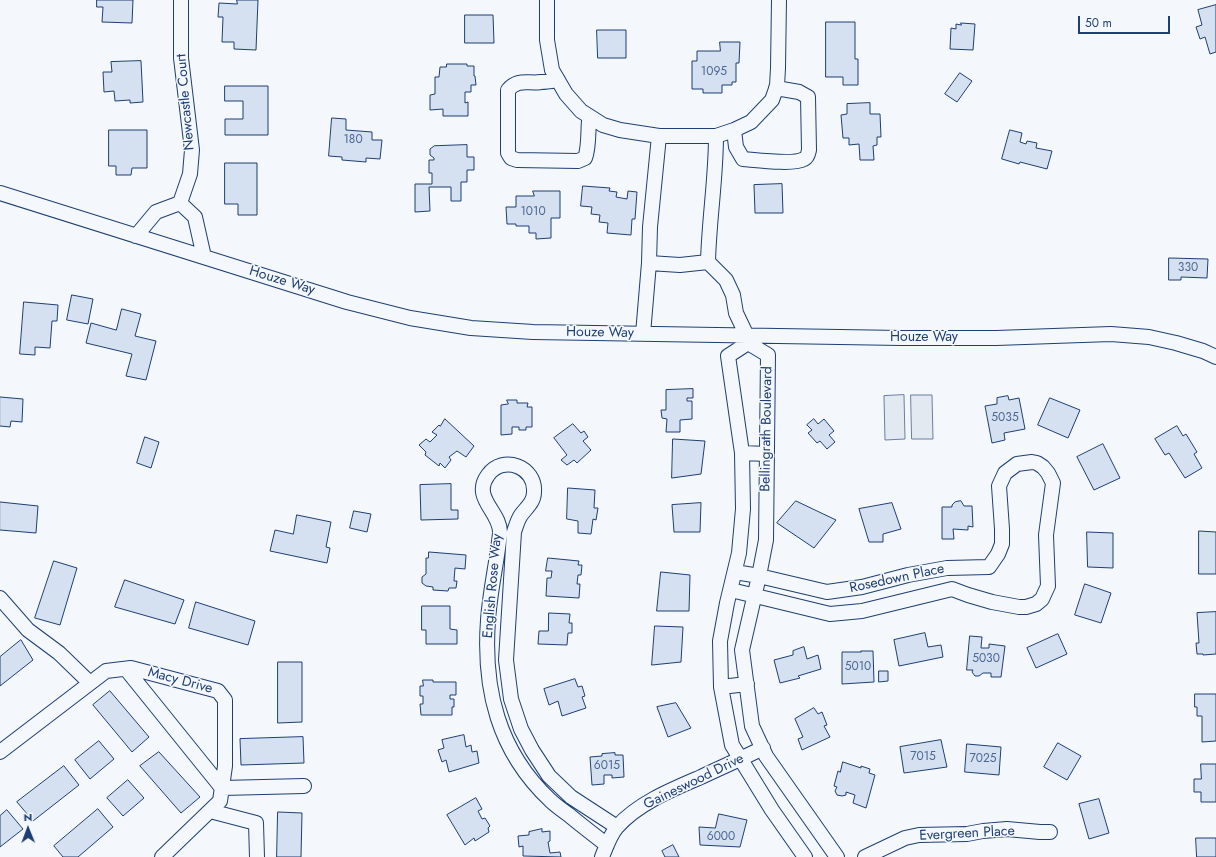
<!DOCTYPE html>
<html>
<head>
<meta charset="utf-8">
<style>
  body { margin:0 }
  #map { position:relative; width:1216px; height:857px; overflow:hidden; background:#f4f7fb; font-family:Jost,sans-serif }
  canvas { display:block }
  .north { position:absolute; left:8px; top:809px; width:40px; height:40px; -webkit-text-stroke:3px #f4f7fb; paint-order:stroke; rotate:359deg; font-size:11px; font-weight:700; line-height:16px; text-align:center; color:#1d3f73 }
  .north::after { content:''; display:block; margin:auto; width:14px; height:18px; background:#1d3f73; clip-path:polygon(50% 0,100% 100%,50% 72%,0 100%) }
  .scale { position:absolute; left:1078px; top:16px; width:92px; height:18px; box-sizing:border-box; border:2px solid #1d3f73; border-top:0; padding-left:5px; font-size:12px; line-height:14px; white-space:nowrap; color:#1d3f73; -webkit-text-stroke:3px #f4f7fb; paint-order:stroke }
</style>
</head>
<body>
<div id="map">
<canvas width="1216" height="857"></canvas>
<div class="north">N</div>
<div class="scale">50 m</div>
</div>
<script>
const ctx = document.querySelector('canvas').getContext('2d');
ctx.lineJoin = 'round';
function paint(path, color) { ctx.fillStyle = color; ctx.fill(path, 'evenodd'); }
function trace(path, color, width, dash) { ctx.strokeStyle = color; ctx.lineWidth = width; ctx.lineCap = dash ? 'butt' : 'round'; ctx.setLineDash(dash || []); ctx.stroke(path); }
function drawText(font, color, halo, rows, align = 'center') {
  ctx.font = font + ' Jost,sans-serif'; ctx.lineWidth = 3; ctx.setLineDash([]); ctx.textBaseline = 'middle'; ctx.strokeStyle = halo; ctx.fillStyle = color; for (const [text, x, y, turn = 0] of rows) {
    ctx.save(); ctx.translate(x, y); ctx.rotate((+turn || 0) * Math.PI / 180); ctx.textAlign = isNaN(turn) ? turn : align; if (halo) ctx.strokeText(text, 0, 0); ctx.fillText(text, 0, 0); ctx.restore();
  }
}
const green = new Path2D(`
  M 904,395 L 905,439 L 885,440 L 884,396 Z
  M 911,395 L 932,395 L 933,439 L 912,439 Z`);
paint(green, '#e3e9f0');
trace(green, '#687fa3', 1);
const building = new Path2D(`
  M 97,0 L 133,0 L 132,23 L 102,22 L 103,7 L 97,7 Z
  M 237,0 L 258,0 L 256,50 L 234,49 L 234,42 L 222,42 L 223,17 L 218,17 L 219,3 L 237,4 Z
  M 1216,5 L 1216,52 L 1210,54 L 1205,37 L 1200,39 L 1196,27 L 1202,25 L 1198,10 Z
  M 465,15 L 493,15 L 494,43 L 465,43 Z
  M 826,22 L 855,22 L 855,59 L 858,59 L 858,85 L 843,85 L 843,77 L 826,77 Z
  M 961,23 L 975,24 L 973,50 L 950,49 L 951,28 L 956,29 L 956,24 L 961,25 Z
  M 597,30 L 626,30 L 626,58 L 598,58 Z
  M 720,42 L 740,42 L 739,63 L 736,63 L 736,82 L 732,82 L 732,85 L 722,85 L 722,93 L 703,93 L 703,89 L 692,89 L 692,61 L 697,61 L 697,51 L 720,51 Z
  M 141,61 L 143,102 L 130,103 L 130,100 L 115,101 L 114,91 L 104,92 L 103,72 L 112,72 L 111,62 Z
  M 447,64 L 467,64 L 467,66 L 474,66 L 474,76 L 475,76 L 476,85 L 471,85 L 471,92 L 465,92 L 465,103 L 468,102 L 468,116 L 443,116 L 443,109 L 430,110 L 430,95 L 435,94 L 435,77 L 439,77 L 440,67 L 446,67 Z
  M 960,73 L 972,81 L 957,102 L 945,94 Z
  M 225,86 L 268,86 L 268,135 L 225,135 L 225,119 L 243,119 L 243,101 L 225,101 Z
  M 870,103 L 870,114 L 880,114 L 881,137 L 877,137 L 877,145 L 873,146 L 874,160 L 860,160 L 859,144 L 849,145 L 849,138 L 843,138 L 841,115 L 847,114 L 847,104 Z
  M 332,118 L 346,119 L 346,130 L 372,132 L 372,140 L 382,140 L 380,159 L 366,158 L 366,162 L 342,160 L 342,157 L 329,156 Z
  M 109,130 L 147,130 L 147,168 L 132,168 L 131,175 L 116,175 L 116,166 L 109,166 Z
  M 1010,130 L 1022,133 L 1020,142 L 1026,144 L 1027,141 L 1037,143 L 1036,148 L 1052,151 L 1047,169 L 1020,162 L 1019,164 L 1002,159 Z
  M 467,145 L 467,157 L 474,157 L 474,170 L 467,170 L 467,182 L 461,182 L 461,201 L 451,201 L 451,187 L 429,187 L 430,211 L 415,212 L 415,184 L 432,184 L 432,173 L 429,173 L 429,160 L 434,160 L 434,158 L 430,155 L 430,149 L 434,146 Z
  M 225,163 L 257,163 L 257,215 L 238,215 L 238,204 L 225,204 Z
  M 782,184 L 783,213 L 755,213 L 754,185 Z
  M 583,186 L 610,188 L 609,191 L 617,192 L 616,197 L 627,199 L 628,191 L 637,192 L 635,219 L 632,219 L 631,235 L 607,233 L 608,223 L 599,222 L 600,215 L 591,214 L 592,207 L 581,206 Z
  M 533,191 L 560,191 L 560,218 L 551,218 L 551,238 L 536,239 L 536,233 L 529,233 L 529,226 L 516,226 L 516,224 L 507,224 L 506,207 L 516,207 L 516,196 L 534,196 Z
  M 1169,258 L 1208,259 L 1207,278 L 1181,277 L 1181,280 L 1169,280 Z
  M 72,295 L 93,299 L 88,324 L 67,320 Z
  M 24,302 L 58,305 L 57,321 L 52,321 L 50,348 L 35,347 L 35,355 L 20,354 Z
  M 122,309 L 141,314 L 135,336 L 156,341 L 146,380 L 126,376 L 132,354 L 86,343 L 91,323 L 116,330 Z
  M 693,389 L 693,398 L 687,398 L 687,401 L 692,401 L 692,419 L 680,420 L 680,432 L 666,432 L 667,419 L 662,418 L 661,410 L 666,410 L 666,390 Z
  M 1008,396 L 1009,400 L 1019,398 L 1025,429 L 1004,433 L 1005,440 L 992,443 L 985,406 L 997,404 L 997,398 Z
  M 0,397 L 23,399 L 22,422 L 11,421 L 10,427 L 0,426 Z
  M 1050,398 L 1080,410 L 1068,438 L 1038,425 Z
  M 507,400 L 517,400 L 517,403 L 528,403 L 527,407 L 532,407 L 532,427 L 526,427 L 526,430 L 519,430 L 519,427 L 512,427 L 512,434 L 501,435 L 501,405 L 508,404 Z
  M 445,419 L 474,446 L 466,457 L 457,451 L 449,457 L 451,460 L 445,468 L 440,463 L 439,466 L 425,455 L 426,452 L 419,445 L 426,439 L 430,442 L 437,435 L 432,432 L 439,425 L 440,426 Z
  M 814,419 L 818,424 L 824,419 L 834,431 L 829,435 L 835,442 L 827,449 L 820,441 L 817,443 L 808,433 L 812,430 L 807,425 Z
  M 573,424 L 581,433 L 584,431 L 588,437 L 583,441 L 591,450 L 577,463 L 574,460 L 567,465 L 561,460 L 567,455 L 554,438 Z
  M 1177,426 L 1183,436 L 1186,434 L 1197,452 L 1194,454 L 1202,468 L 1185,478 L 1169,453 L 1165,455 L 1155,439 Z
  M 145,437 L 159,442 L 151,468 L 137,463 Z
  M 673,439 L 705,441 L 701,474 L 672,478 Z
  M 1103,444 L 1120,478 L 1094,490 L 1077,457 Z
  M 451,484 L 451,510 L 458,510 L 458,519 L 421,520 L 420,485 Z
  M 568,488 L 595,490 L 594,508 L 598,508 L 596,520 L 593,519 L 591,534 L 578,533 L 578,521 L 567,519 Z
  M 796,501 L 836,520 L 814,548 L 777,523 Z
  M 961,501 L 964,506 L 972,506 L 973,527 L 968,526 L 968,530 L 953,529 L 954,539 L 942,539 L 942,507 L 952,507 L 952,505 L 955,502 Z
  M 0,502 L 38,506 L 36,533 L 0,530 Z
  M 701,503 L 700,532 L 674,532 L 672,505 Z
  M 892,503 L 901,529 L 883,534 L 883,542 L 869,542 L 859,509 Z
  M 354,511 L 371,514 L 367,532 L 350,528 Z
  M 297,515 L 331,522 L 326,547 L 330,548 L 327,563 L 270,551 L 275,530 L 293,534 Z
  M 1199,531 L 1216,532 L 1216,574 L 1199,574 Z
  M 1087,532 L 1113,533 L 1113,568 L 1088,567 Z
  M 429,552 L 466,555 L 465,569 L 455,568 L 454,581 L 457,581 L 456,588 L 449,588 L 448,591 L 433,590 L 433,587 L 426,586 L 422,583 L 422,577 L 426,574 L 426,558 L 428,558 Z
  M 548,558 L 579,561 L 578,565 L 582,565 L 581,575 L 578,575 L 577,584 L 580,584 L 579,598 L 546,596 L 547,578 L 551,578 L 552,571 L 546,571 Z
  M 54,561 L 77,568 L 60,625 L 35,618 Z
  M 661,572 L 690,575 L 689,611 L 657,611 Z
  M 125,580 L 184,600 L 175,624 L 115,607 Z
  M 1085,584 L 1111,593 L 1101,623 L 1075,615 Z
  M 196,602 L 255,621 L 248,645 L 189,628 Z
  M 422,606 L 450,606 L 450,629 L 457,630 L 457,644 L 426,644 L 426,630 L 422,630 Z
  M 1216,612 L 1216,654 L 1203,655 L 1203,654 L 1197,654 L 1196,643 L 1199,643 L 1197,613 Z
  M 549,613 L 570,614 L 569,623 L 572,623 L 572,633 L 568,633 L 567,645 L 538,644 L 539,631 L 548,631 Z
  M 655,626 L 683,627 L 681,662 L 652,665 Z
  M 925,633 L 928,647 L 941,645 L 943,657 L 899,666 L 894,640 Z
  M 1058,634 L 1067,654 L 1036,668 L 1027,648 Z
  M 970,636 L 982,637 L 981,648 L 989,648 L 989,644 L 1005,646 L 1001,677 L 991,677 L 991,673 L 983,673 L 979,676 L 975,676 L 972,672 L 973,670 L 967,670 Z
  M 21,640 L 33,660 L 0,686 L 0,657 Z
  M 804,647 L 807,659 L 818,655 L 821,669 L 798,676 L 800,678 L 780,683 L 774,660 L 793,655 L 793,651 Z
  M 861,651 L 873,651 L 874,682 L 842,684 L 842,652 L 861,652 Z
  M 278,662 L 302,662 L 302,722 L 278,723 Z
  M 879,671 L 888,671 L 888,681 L 879,682 Z
  M 575,679 L 578,687 L 582,686 L 585,696 L 582,697 L 586,708 L 562,716 L 558,701 L 549,705 L 544,689 Z
  M 423,680 L 433,680 L 433,682 L 456,682 L 456,695 L 450,695 L 450,699 L 454,699 L 454,707 L 452,707 L 452,715 L 421,715 L 420,704 L 423,704 L 423,696 L 420,696 L 420,686 L 423,686 Z
  M 110,691 L 149,737 L 132,752 L 93,705 Z
  M 1195,694 L 1216,694 L 1216,741 L 1202,742 L 1202,716 L 1197,716 L 1197,707 L 1195,707 Z
  M 676,703 L 691,728 L 668,737 L 657,707 Z
  M 814,708 L 818,714 L 822,712 L 827,725 L 824,726 L 830,737 L 802,750 L 798,739 L 803,737 L 795,719 Z
  M 464,735 L 466,747 L 471,745 L 472,752 L 477,751 L 479,763 L 449,772 L 446,760 L 442,762 L 438,750 L 444,748 L 442,740 Z
  M 303,737 L 304,763 L 241,765 L 240,739 Z
  M 941,740 L 947,767 L 904,773 L 900,747 Z
  M 99,741 L 114,759 L 90,779 L 75,760 Z
  M 1058,743 L 1081,756 L 1067,780 L 1044,767 Z
  M 967,744 L 1001,747 L 999,775 L 965,772 Z
  M 159,752 L 200,797 L 181,813 L 140,766 Z
  M 615,753 L 615,755 L 623,755 L 624,777 L 612,778 L 612,775 L 604,775 L 604,784 L 592,785 L 590,757 L 602,756 L 602,754 Z
  M 843,762 L 861,768 L 861,766 L 870,769 L 869,773 L 875,775 L 866,808 L 853,803 L 855,795 L 846,792 L 846,795 L 842,796 L 837,795 L 835,791 L 837,787 L 834,786 L 838,771 L 840,772 Z
  M 1201,764 L 1216,764 L 1216,802 L 1201,802 L 1201,792 L 1194,792 L 1194,779 L 1201,779 Z
  M 64,766 L 79,785 L 33,821 L 17,802 Z
  M 128,780 L 144,798 L 123,816 L 107,798 Z
  M 476,798 L 482,809 L 478,811 L 482,819 L 485,818 L 490,826 L 488,828 L 489,832 L 475,841 L 474,838 L 465,845 L 447,815 Z
  M 1099,799 L 1109,833 L 1089,839 L 1079,804 Z
  M 98,809 L 113,827 L 78,857 L 63,857 L 54,846 Z
  M 7,810 L 23,829 L 0,847 L 0,816 Z
  M 278,812 L 302,813 L 301,857 L 277,857 Z
  M 719,814 L 747,820 L 740,847 L 700,845 L 699,827 L 715,828 Z
  M 542,829 L 542,832 L 550,831 L 550,841 L 548,842 L 550,853 L 560,852 L 561,857 L 523,856 L 523,846 L 519,847 L 518,836 L 529,835 L 529,832 Z
  M 1196,838 L 1216,838 L 1216,857 L 1197,857 Z
  M 673,845 L 679,857 L 665,857 L 662,851 Z`);
paint(building, '#d5e0f0');
trace(building, '#1d3f73', 1);
const minor = new Path2D(`
  M 547,0 L 547,40 L 552,70 L 566,94 L 581,111 L 603,125 L 620,130 L 659,136 L 716,136 L 734,130 L 751,122 L 772,100 L 777,86 L 778,68 L 779,0
  M 558,80 C 552,81 547,82 541,82 C 528,84 518,78 508,90 L 508,153 L 511,158 L 517,160 L 578,161 L 585,158 C 589,148 588,132 589,121 L 591,118
  M 734,130 L 736,147 L 743,159 C 756,160 794,165 804,159 C 808,157 808,154 809,150 L 808,97 L 799,92 L 776,88
  M 716,136 C 716,178 709,220 708,262 L 726,280 L 733,295 L 736,313 L 747,336 L 748,343
  M 0,193 L 347,302 L 410,318 L 471,328 L 533,332 L 901,338 L 996,338 L 1111,334 L 1149,337 L 1176,343 L 1203,351 L 1216,357
  M 180,203 L 190,174 L 192,150 L 181,58 L 181,0
  M 136,236 L 156,212 L 180,203 L 195,217 L 204,257
  M 649,263 L 680,265 L 708,262
  M 643,334 L 649,263 L 650,227 L 659,136
  M 748,343 L 768,355 L 766,540 L 759,576 L 742,650 L 752,726 L 766,756 L 837,857
  M 748,343 L 728,356 L 742,453 L 743,509 L 739,553 L 727,603 L 720,641 L 721,687 L 732,745 L 772,810 L 805,857
  M 742,453 L 767,454
  M 731,590 L 830,614 L 862,611 L 952,589 L 968,595 L 992,602 L 1019,607 L 1026,607 L 1036,604 L 1042,599 L 1048,586 L 1046,535 L 1053,483 L 1048,473 L 1043,467 L 1037,463 L 1032,462 L 1017,464 L 1005,473 L 999,486 L 1002,529 L 1002,544 L 998,554 L 989,567 L 947,568 L 908,575 L 862,587 L 827,592 L 759,576 L 735,572
  M 0,598 L 28,630 L 59,653 L 90,683
  M 126,669 L 222,788 L 304,786
  M 721,687 L 747,684
  M 0,752 L 106,671 L 131,668 L 218,691 L 225,700 L 225,766 L 220,801 L 162,857
  M 210,811 L 256,823 L 257,857
  M 607,845 C 594,835 581,825 569,815 C 562,810 555,805 550,800 C 498,751 483,689 488,620 C 490,591 497,562 500,533 C 501,512 471,498 488,475 C 503,454 536,467 534,492 C 534,502 527,507 521,515 C 518,519 516,526 514,532 L 506,660 L 511,699 L 521,729 L 532,750 L 549,776 L 571,797 L 617,827
  M 602,857 C 606,847 610,835 617,827 C 638,803 673,789 701,777 C 722,767 743,758 763,748
  M 865,857 L 905,838 L 919,835 L 967,834 L 983,831 L 1007,829 L 1040,832 L 1050,832`);
trace(minor, '#1d3f73', 16);
trace(minor, '#f4f7fb', 14);
drawText('12px', '#4b6792', null, [
  ["1095",714,72],
  ["180",353,140],
  ["1010",533,212],
  ["330",1188,268],
  ["5035",1005,418],
  ["5030",986,659],
  ["5010",858,667],
  ["7015",923,757],
  ["7025",983,759],
  ["6015",607,766],
  ["6000",721,837]
]);
drawText('14px', '#1d3f73', '#f4f7fb', [
  ["Newcastle Court",186,102,-95],
  ["Houze Way",282,281,17],
  ["Houze Way",600,333,1],
  ["Houze Way",924,338],
  ["Bellingrath Boulevard",767,429,-89],
  ["Rosedown Place",897,579,-12],
  ["English Rose Way",493,586,-85],
  ["Macy Drive",180,681,15],
  ["Gaineswood Drive",694,782,-26],
  ["Evergreen Place",967,834,-3]
]);
</script>
</body>
</html>
